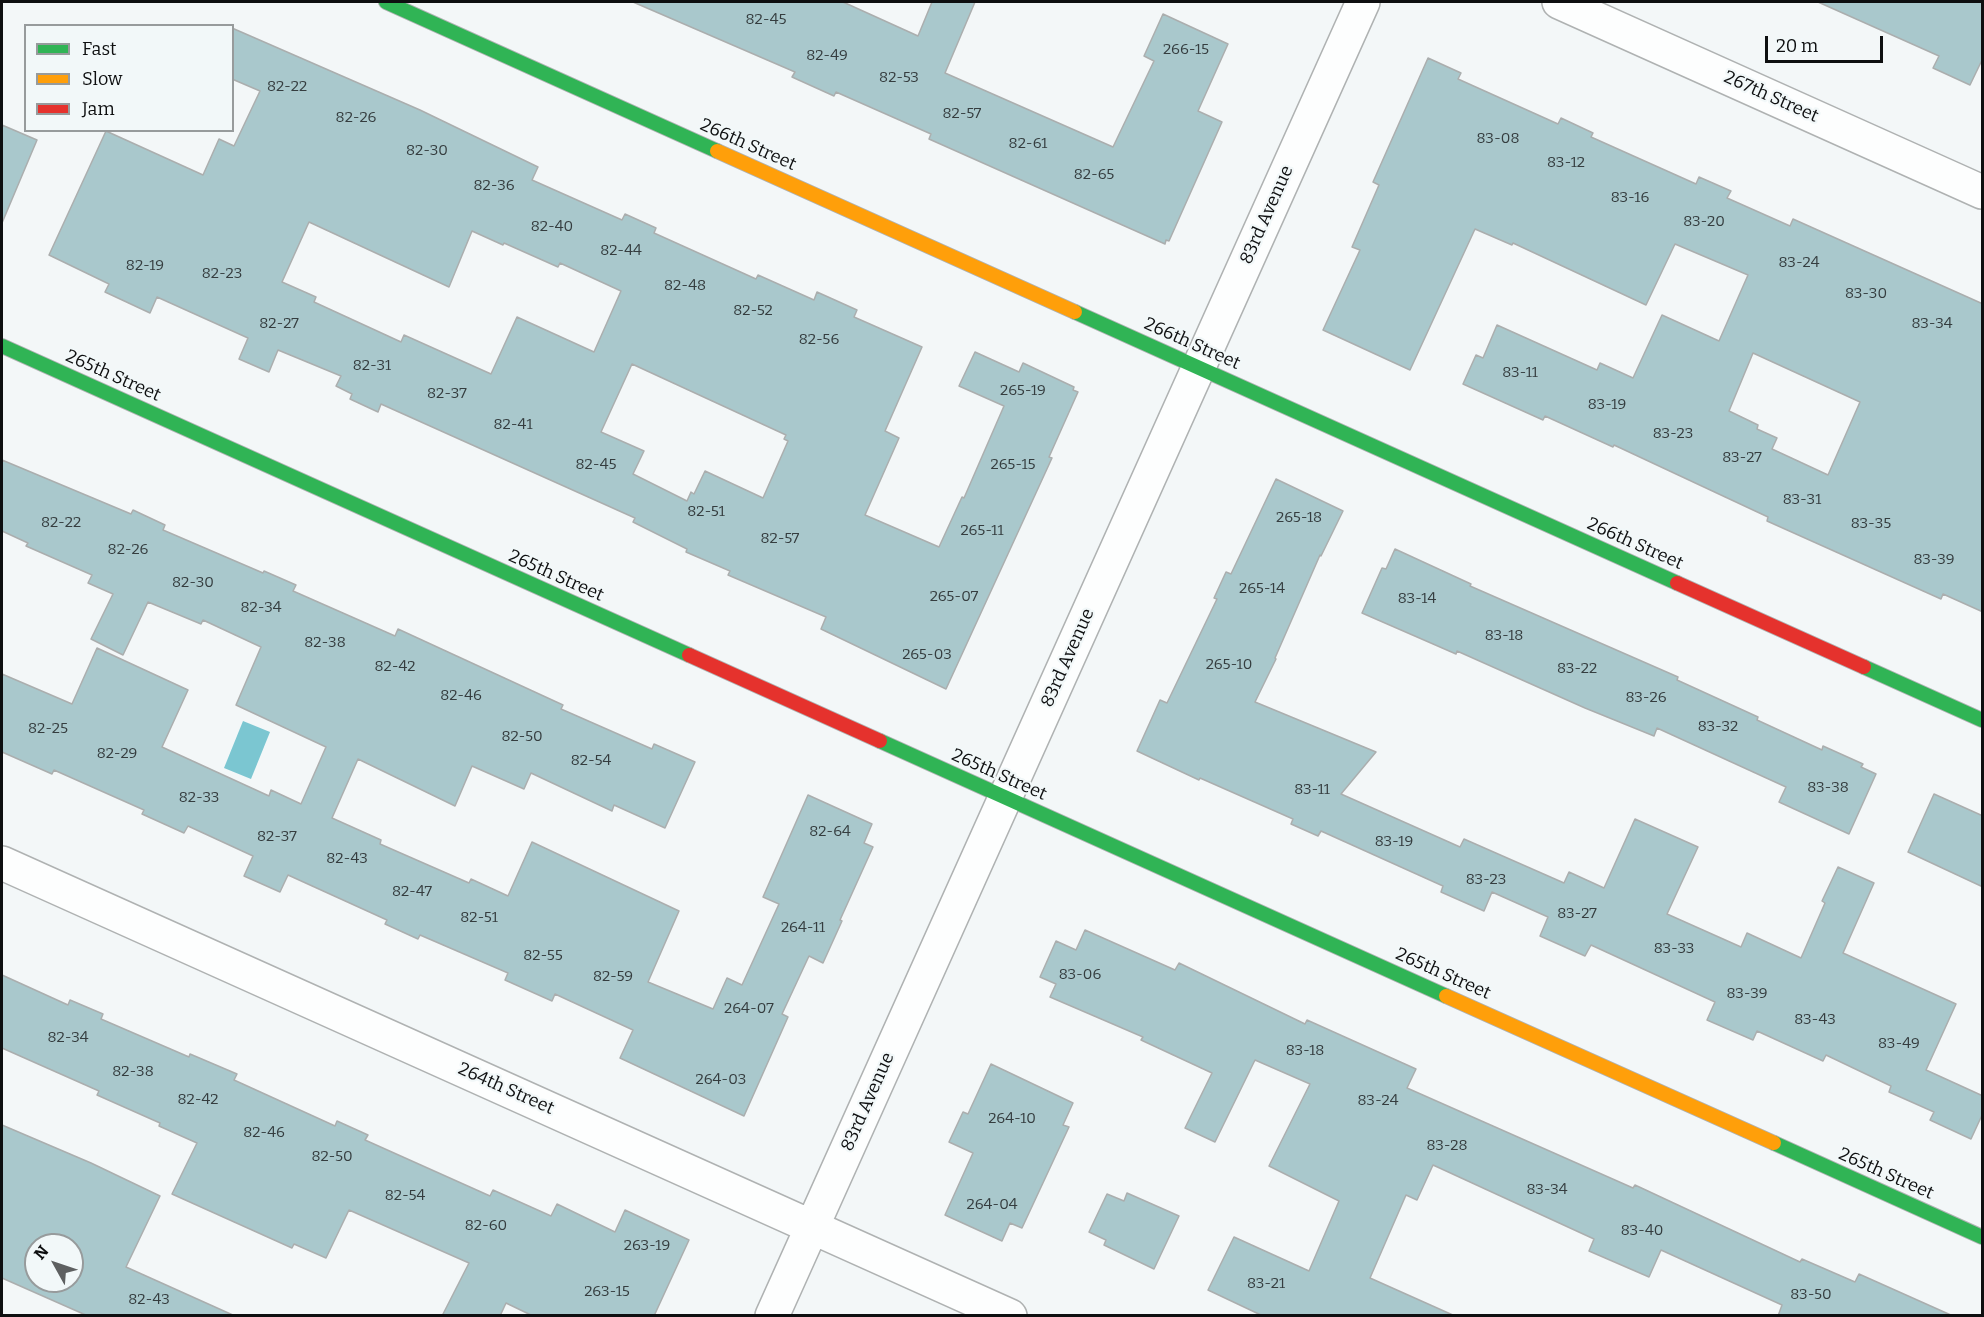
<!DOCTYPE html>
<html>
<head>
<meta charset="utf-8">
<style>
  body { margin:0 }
  #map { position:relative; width:1984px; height:1317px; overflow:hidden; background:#f3f7f8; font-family:Bitter,serif }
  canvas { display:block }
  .frame { position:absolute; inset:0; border:3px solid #0e0f10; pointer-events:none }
  .legend { position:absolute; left:24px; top:24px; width:210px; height:108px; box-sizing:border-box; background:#f2f8f9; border:2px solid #979b9c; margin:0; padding:8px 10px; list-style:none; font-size:18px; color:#0e0f10 }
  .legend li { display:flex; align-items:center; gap:12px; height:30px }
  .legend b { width:30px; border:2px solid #979b9c }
  .north { position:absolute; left:24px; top:1233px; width:60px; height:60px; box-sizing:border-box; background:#f2f8f9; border:2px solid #979b9c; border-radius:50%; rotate:310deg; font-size:16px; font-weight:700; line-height:24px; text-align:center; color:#0e0f10 }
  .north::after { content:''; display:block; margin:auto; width:21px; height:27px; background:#5e6061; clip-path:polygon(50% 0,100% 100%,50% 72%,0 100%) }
  .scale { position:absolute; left:1765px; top:36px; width:118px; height:27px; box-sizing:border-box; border:3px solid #0e0f10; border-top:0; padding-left:8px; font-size:18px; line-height:21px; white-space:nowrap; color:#0e0f10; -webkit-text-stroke:4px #f2f8f9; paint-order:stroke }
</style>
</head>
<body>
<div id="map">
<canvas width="1984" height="1317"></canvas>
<div class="frame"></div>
<ul class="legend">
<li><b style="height:8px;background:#30b455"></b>Fast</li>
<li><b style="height:8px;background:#ff9f0a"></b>Slow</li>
<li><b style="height:8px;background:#e5322d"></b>Jam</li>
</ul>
<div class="north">N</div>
<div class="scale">20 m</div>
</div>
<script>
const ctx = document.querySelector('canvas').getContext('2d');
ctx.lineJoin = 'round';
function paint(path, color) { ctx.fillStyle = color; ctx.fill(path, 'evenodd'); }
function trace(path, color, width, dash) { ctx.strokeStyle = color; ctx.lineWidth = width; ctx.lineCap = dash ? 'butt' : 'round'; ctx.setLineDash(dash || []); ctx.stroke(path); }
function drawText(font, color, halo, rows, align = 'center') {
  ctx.font = font + ' Bitter,serif'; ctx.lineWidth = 4.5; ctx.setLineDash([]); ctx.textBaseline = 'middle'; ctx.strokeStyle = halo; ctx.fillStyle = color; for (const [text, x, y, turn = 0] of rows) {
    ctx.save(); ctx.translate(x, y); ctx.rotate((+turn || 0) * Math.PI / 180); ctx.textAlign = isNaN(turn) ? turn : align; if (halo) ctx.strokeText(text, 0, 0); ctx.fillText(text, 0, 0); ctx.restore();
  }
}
paint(new Path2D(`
  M 243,721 L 270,732 L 251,779 L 224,768 Z`), '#7bc6d1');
const building = new Path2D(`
  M 633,2 L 843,2 L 918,36 L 932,2 L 975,2 L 945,73 L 1113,147 L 1154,61 L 1144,56 L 1163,14 L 1228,44 L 1198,111 L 1222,122 L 1169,241 L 1166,240 L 1165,244 L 929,139 L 931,134 L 836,92 L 834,96 L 792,77 L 795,72 Z
  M 1818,2 L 1983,2 L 1983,58 L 1970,85 L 1933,68 L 1939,56 Z
  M 232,28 L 420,110 L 538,167 L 532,180 L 622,220 L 625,214 L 656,228 L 654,233 L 756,279 L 758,275 L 814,300 L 817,292 L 857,310 L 854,317 L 922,347 L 885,431 L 899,438 L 865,515 L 939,547 L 962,497 L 964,498 L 1004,406 L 959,386 L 975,352 L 1019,372 L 1023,363 L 1074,387 L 1073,390 L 1078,392 L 1049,457 L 1052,458 L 946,689 L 821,629 L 826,617 L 728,575 L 730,571 L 686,552 L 687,549 L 633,522 L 635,518 L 381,404 L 378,412 L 350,399 L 352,394 L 336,386 L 341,376 L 278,350 L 269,372 L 239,359 L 248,338 L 157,297 L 150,313 L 105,292 L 109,284 L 49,255 L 106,131 L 203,175 L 219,139 L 234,146 L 260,91 L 232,79 ZM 309,222 L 449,287 L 472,231 L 503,245 L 504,243 L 558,267 L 560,263 L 621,291 L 594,352 L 517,317 L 491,374 L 404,335 L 401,342 L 314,302 L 316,297 L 282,282 ZM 632,364 L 786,435 L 784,439 L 788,441 L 763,498 L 705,471 L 694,494 L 691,492 L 687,501 L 633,474 L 644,451 L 601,432 Z
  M 1428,58 L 1461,73 L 1458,79 L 1558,124 L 1561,118 L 1593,133 L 1591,137 L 1696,184 L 1699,177 L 1731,191 L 1727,198 L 1790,226 L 1793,219 L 1983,304 L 1983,612 L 1943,594 L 1941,599 L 1767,521 L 1768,517 L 1614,445 L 1613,447 L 1545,416 L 1543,420 L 1463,384 L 1476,355 L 1483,358 L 1497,325 L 1597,370 L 1600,363 L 1633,378 L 1662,315 L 1719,341 L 1748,275 L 1675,244 L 1646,305 L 1513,243 L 1512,245 L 1475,229 L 1410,370 L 1323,330 L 1360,250 L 1352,247 L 1379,185 L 1373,182 ZM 1753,353 L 1860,402 L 1828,475 L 1772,449 L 1777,438 L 1757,429 L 1758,425 L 1729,411 Z
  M 2,125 L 37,140 L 2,223 Z
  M 2,460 L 131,514 L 133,510 L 165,525 L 163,530 L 263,573 L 264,571 L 296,585 L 293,591 L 395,636 L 398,629 L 563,705 L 561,709 L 652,749 L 654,744 L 695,762 L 665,828 L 614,805 L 612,811 L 531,773 L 524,789 L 472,766 L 455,806 L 358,759 L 332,818 L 381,840 L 380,844 L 469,883 L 471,879 L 508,896 L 532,842 L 679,911 L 648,982 L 713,1009 L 727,978 L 742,985 L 779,904 L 763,897 L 808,795 L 872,824 L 864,843 L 873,847 L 840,920 L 842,921 L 823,963 L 809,956 L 782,1014 L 788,1017 L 744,1116 L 620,1058 L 633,1030 L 555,994 L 552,1001 L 505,980 L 508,973 L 420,935 L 418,939 L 385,924 L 387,920 L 288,875 L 280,892 L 244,876 L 253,856 L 188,826 L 184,833 L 142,814 L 144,810 L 54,770 L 52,774 L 2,752 L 2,674 L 72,704 L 97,648 L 188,690 L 162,747 L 269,796 L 271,790 L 301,804 L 326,747 L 236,705 L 261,647 L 203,620 L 201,624 L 148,602 L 123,655 L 91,639 L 113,594 L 88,583 L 92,575 L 26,546 L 28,543 L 2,531 Z
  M 1276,479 L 1343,511 L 1321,556 L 1320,555 L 1275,658 L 1276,659 L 1255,702 L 1376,752 L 1341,794 L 1460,847 L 1464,839 L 1564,883 L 1569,872 L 1604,888 L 1635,819 L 1698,847 L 1667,914 L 1741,947 L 1747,933 L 1801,958 L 1825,903 L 1822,901 L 1838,867 L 1874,883 L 1843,953 L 1956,1004 L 1926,1070 L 1983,1096 L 1983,1113 L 1971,1139 L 1930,1120 L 1934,1112 L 1889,1092 L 1891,1086 L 1826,1055 L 1823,1061 L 1757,1031 L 1753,1040 L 1707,1020 L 1715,1002 L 1591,945 L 1585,956 L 1540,936 L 1548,917 L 1492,892 L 1484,911 L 1441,892 L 1443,886 L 1321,831 L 1318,836 L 1291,824 L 1293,819 L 1200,778 L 1199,780 L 1137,751 L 1160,700 L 1167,703 L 1217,599 L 1214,598 L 1226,572 L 1231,574 Z
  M 1395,549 L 1471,584 L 1470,586 L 1678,677 L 1677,680 L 1758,717 L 1757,720 L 1822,750 L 1823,746 L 1863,764 L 1861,767 L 1876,774 L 1849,834 L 1779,802 L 1786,787 L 1657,728 L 1654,736 L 1585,708 L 1457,651 L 1456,654 L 1362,613 L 1382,568 L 1386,569 Z
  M 1934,794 L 1983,816 L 1983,887 L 1908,852 Z
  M 1085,930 L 1175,970 L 1179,963 L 1305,1024 L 1307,1020 L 1416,1069 L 1407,1088 L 1633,1188 L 1635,1185 L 1800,1262 L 1802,1259 L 1855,1282 L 1859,1274 L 1953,1316 L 1778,1316 L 1782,1305 L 1661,1250 L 1649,1277 L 1589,1251 L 1594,1239 L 1433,1165 L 1417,1200 L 1406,1195 L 1370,1278 L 1455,1316 L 1263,1316 L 1208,1290 L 1234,1237 L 1309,1271 L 1339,1201 L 1269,1166 L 1310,1084 L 1255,1060 L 1215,1142 L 1185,1128 L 1212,1073 L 1141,1040 L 1143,1037 L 1050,997 L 1056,984 L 1040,977 L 1056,941 L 1076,950 Z
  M 2,975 L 68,1005 L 70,1000 L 103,1014 L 101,1019 L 189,1057 L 190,1054 L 237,1074 L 234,1080 L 335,1126 L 337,1121 L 368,1135 L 365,1140 L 490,1196 L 493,1190 L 551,1216 L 557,1204 L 615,1232 L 625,1210 L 689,1240 L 654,1316 L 533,1316 L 506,1303 L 500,1316 L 442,1316 L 469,1263 L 349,1210 L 326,1258 L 294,1244 L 292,1248 L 172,1194 L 197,1143 L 159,1126 L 160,1123 L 97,1095 L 99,1091 L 2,1048 Z
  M 991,1064 L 1073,1103 L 1063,1125 L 1069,1127 L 1022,1228 L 1010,1223 L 1002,1241 L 945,1215 L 973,1153 L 949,1142 L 963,1112 L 968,1114 Z
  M 2,1125 L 91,1163 L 160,1196 L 126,1267 L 235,1316 L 88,1316 L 2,1278 ZM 36,1245 L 72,1245 L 72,1281 L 36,1281 Z
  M 1127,1193 L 1179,1216 L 1154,1269 L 1104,1245 L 1106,1240 L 1089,1232 L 1107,1194 L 1124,1201 Z`);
paint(building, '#a9c8cc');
trace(building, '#abaeae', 1.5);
const street = new Path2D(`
  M 1559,2 L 1982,192
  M 2,863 L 1010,1316
  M 772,1316 L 1363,2`);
const fast = new Path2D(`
  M 386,2 L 717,151
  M 1075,312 L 1677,583
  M 2,346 L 689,655
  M 1864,667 L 1982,720
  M 880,741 L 1446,996
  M 1774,1143 L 1982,1237`);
const slow = new Path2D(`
  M 717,151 L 1075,312
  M 1446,996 L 1774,1143`);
const jam = new Path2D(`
  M 1677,583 L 1864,667
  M 689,655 L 880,741`);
trace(street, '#afb2b2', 36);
trace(fast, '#afb2b2', 16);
trace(slow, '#afb2b2', 16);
trace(jam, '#afb2b2', 16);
trace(street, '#fdfefe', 33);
trace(fast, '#30b455', 14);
trace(slow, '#ff9f0a', 14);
trace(jam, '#e5322d', 14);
drawText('15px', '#353d3f', null, [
  ["82-45",766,20],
  ["266-15",1186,50],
  ["82-49",827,56],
  ["82-53",899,78],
  ["82-22",287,87],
  ["82-57",962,114],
  ["82-26",356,118],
  ["83-08",1498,139],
  ["82-61",1028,144],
  ["82-30",427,151],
  ["83-12",1566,163],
  ["82-65",1094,175],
  ["82-36",494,186],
  ["83-16",1630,198],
  ["83-20",1704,222],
  ["82-40",552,227],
  ["82-44",621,251],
  ["83-24",1799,263],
  ["82-19",145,266],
  ["82-23",222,274],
  ["82-48",685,286],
  ["83-30",1866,294],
  ["82-52",753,311],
  ["82-27",279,324],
  ["83-34",1932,324],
  ["82-56",819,340],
  ["82-31",372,366],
  ["83-11",1520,373],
  ["265-19",1023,391],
  ["82-37",447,394],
  ["83-19",1607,405],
  ["82-41",513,425],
  ["83-23",1673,434],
  ["83-27",1742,458],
  ["82-45",596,465],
  ["265-15",1013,465],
  ["83-31",1802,500],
  ["82-51",706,512],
  ["265-18",1299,518],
  ["82-22",61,523],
  ["83-35",1871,524],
  ["265-11",982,531],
  ["82-57",780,539],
  ["82-26",128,550],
  ["83-39",1934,560],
  ["82-30",193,583],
  ["265-14",1262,589],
  ["265-07",954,597],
  ["83-14",1417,599],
  ["82-34",261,608],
  ["83-18",1504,636],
  ["82-38",325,643],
  ["265-03",927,655],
  ["265-10",1229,665],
  ["82-42",395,667],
  ["83-22",1577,669],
  ["82-46",461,696],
  ["83-26",1646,698],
  ["83-32",1718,727],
  ["82-25",48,729],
  ["82-50",522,737],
  ["82-29",117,754],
  ["82-54",591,761],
  ["83-38",1828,788],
  ["83-11",1312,790],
  ["82-33",199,798],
  ["82-64",830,832],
  ["82-37",277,837],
  ["83-19",1394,842],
  ["82-43",347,859],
  ["83-23",1486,880],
  ["82-47",412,892],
  ["83-27",1577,914],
  ["82-51",479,918],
  ["264-11",803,928],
  ["83-33",1674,949],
  ["82-55",543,956],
  ["83-06",1080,975],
  ["82-59",613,977],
  ["83-39",1747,994],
  ["264-07",749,1009],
  ["83-43",1815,1020],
  ["82-34",68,1038],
  ["83-49",1899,1044],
  ["83-18",1305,1051],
  ["82-38",133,1072],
  ["264-03",721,1080],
  ["82-42",198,1100],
  ["83-24",1378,1101],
  ["264-10",1012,1119],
  ["82-46",264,1133],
  ["83-28",1447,1146],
  ["82-50",332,1157],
  ["83-34",1547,1190],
  ["82-54",405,1196],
  ["264-04",992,1205],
  ["82-60",486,1226],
  ["83-40",1642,1231],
  ["263-19",647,1246],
  ["83-21",1266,1284],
  ["263-15",607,1292],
  ["83-50",1811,1295],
  ["82-43",149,1300]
]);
drawText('18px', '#0e0f10', '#f2f8f9', [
  ["267th Street",1771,97,24],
  ["266th Street",748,145,24],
  ["83rd Avenue",1267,215,-66],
  ["266th Street",1192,344,24],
  ["265th Street",113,376,24],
  ["266th Street",1635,544,24],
  ["265th Street",556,576,24],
  ["83rd Avenue",1068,658,-66],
  ["265th Street",999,775,24],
  ["265th Street",1443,974,24],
  ["264th Street",506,1089,24],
  ["83rd Avenue",868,1102,-66],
  ["265th Street",1886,1174,24]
]);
</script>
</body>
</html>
